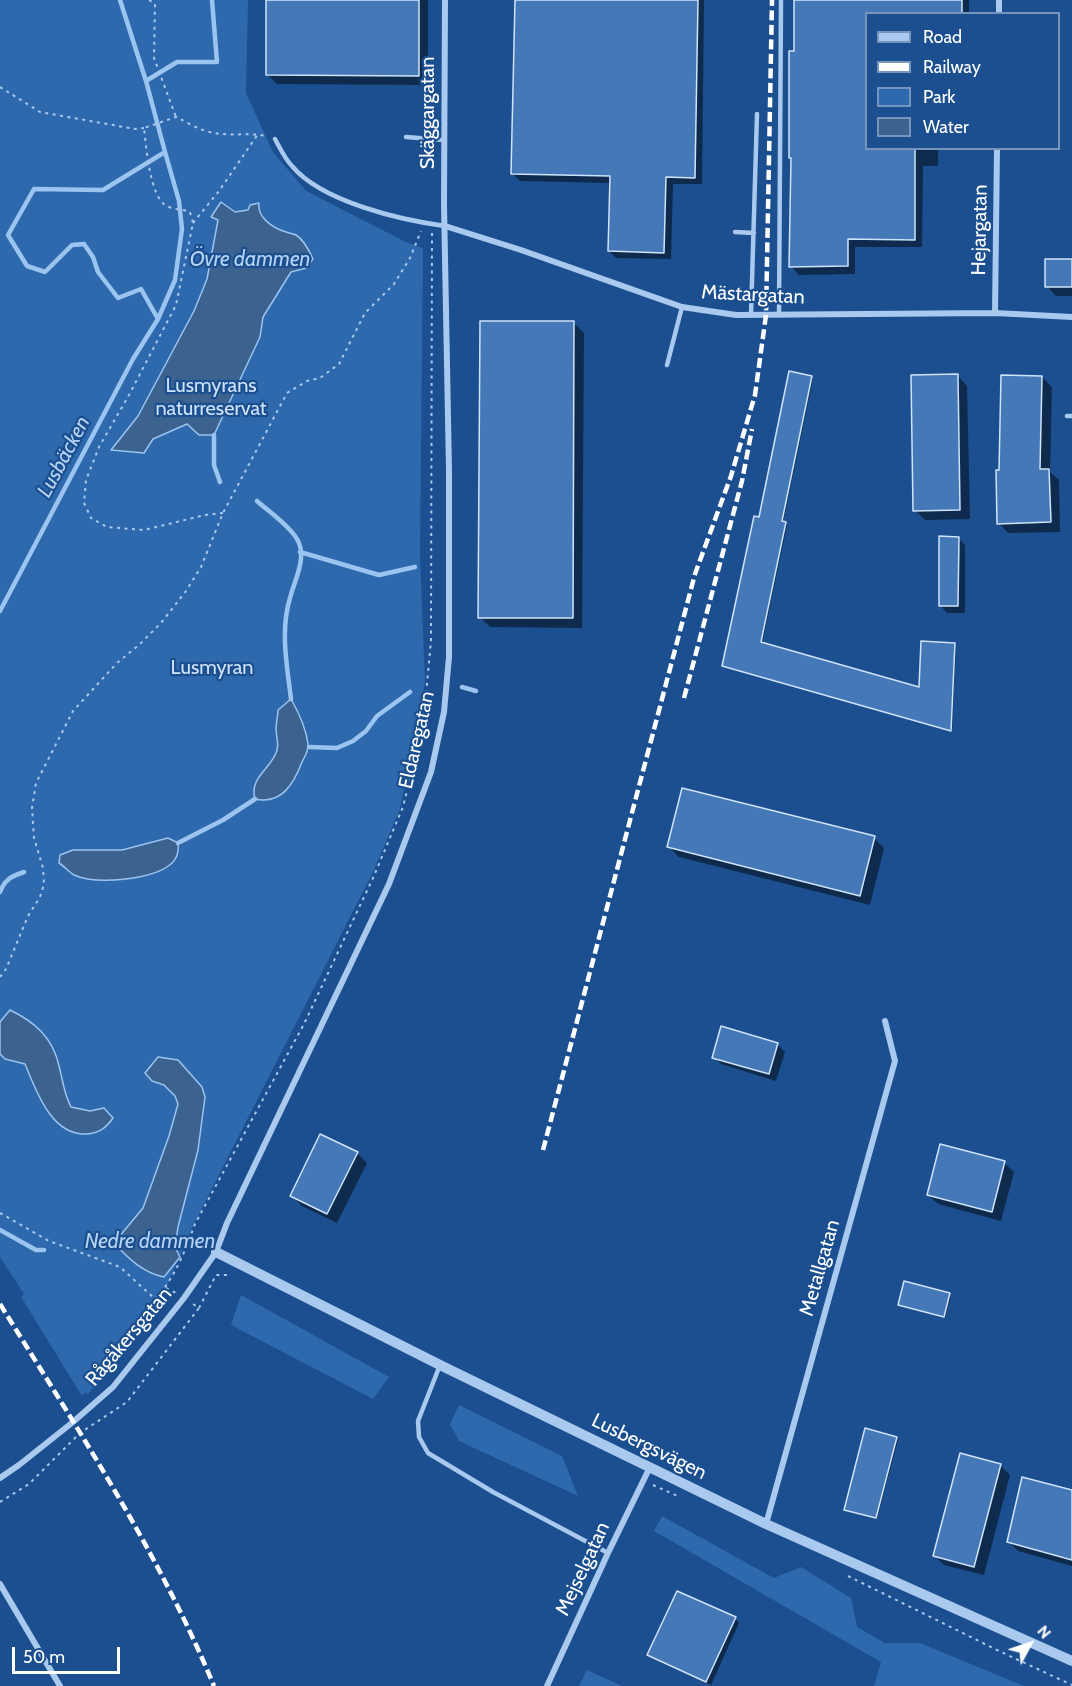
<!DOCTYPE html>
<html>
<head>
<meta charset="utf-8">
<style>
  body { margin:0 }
  #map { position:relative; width:1072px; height:1686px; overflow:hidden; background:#1b4f8f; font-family:Cabin,sans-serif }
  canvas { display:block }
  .legend { position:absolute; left:865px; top:12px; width:195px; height:138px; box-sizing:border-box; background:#1b4f8f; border:2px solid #7695bc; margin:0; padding:8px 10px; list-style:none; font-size:18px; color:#fff }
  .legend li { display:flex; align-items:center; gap:12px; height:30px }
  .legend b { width:30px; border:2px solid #7695bc }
  .north { position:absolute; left:1000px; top:1614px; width:60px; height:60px; -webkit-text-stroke:4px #1b4f8f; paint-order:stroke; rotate:50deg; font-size:16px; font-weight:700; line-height:24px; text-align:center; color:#fff }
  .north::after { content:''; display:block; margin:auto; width:21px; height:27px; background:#fff; clip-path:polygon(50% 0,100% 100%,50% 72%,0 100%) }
  .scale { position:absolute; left:12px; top:1647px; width:108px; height:27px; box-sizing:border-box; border:3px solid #fff; border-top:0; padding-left:8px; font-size:18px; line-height:21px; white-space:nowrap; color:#fff; -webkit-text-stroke:4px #1b4f8f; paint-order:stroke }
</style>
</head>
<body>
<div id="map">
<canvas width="1072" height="1686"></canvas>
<ul class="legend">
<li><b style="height:8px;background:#a9c9ee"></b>Road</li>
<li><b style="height:8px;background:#fff"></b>Railway</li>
<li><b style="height:16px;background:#2e69ad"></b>Park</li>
<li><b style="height:16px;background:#3c6290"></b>Water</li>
</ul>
<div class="north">N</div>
<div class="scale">50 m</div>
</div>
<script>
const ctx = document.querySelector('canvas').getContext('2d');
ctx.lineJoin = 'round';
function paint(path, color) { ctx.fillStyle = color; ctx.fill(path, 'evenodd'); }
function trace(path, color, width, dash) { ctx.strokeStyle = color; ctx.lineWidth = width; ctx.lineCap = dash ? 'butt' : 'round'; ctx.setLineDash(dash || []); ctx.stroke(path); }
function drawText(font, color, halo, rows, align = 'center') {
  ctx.font = font + ' Cabin,sans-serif'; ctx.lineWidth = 4.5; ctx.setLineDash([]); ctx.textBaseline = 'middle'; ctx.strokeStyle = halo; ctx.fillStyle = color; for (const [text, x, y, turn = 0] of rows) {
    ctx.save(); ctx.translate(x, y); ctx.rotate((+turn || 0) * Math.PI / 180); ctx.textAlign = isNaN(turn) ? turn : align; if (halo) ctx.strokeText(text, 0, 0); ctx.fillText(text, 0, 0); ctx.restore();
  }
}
paint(new Path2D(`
  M 0,0 L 248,0 L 246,93 L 273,152 L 306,191 L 408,243 L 423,248 L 420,556 L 425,682 L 400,809 L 373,872 L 193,1226 L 153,1318 L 88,1394 L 86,1392 L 82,1396 L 21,1297 L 24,1294 L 0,1257 Z
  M 241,1295 L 389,1377 L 373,1399 L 231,1325 Z
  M 459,1405 L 562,1456 L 578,1496 L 459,1441 L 450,1424 Z
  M 662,1516 L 774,1578 L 801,1567 L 851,1598 L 857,1627 L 885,1643 L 920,1643 L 1024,1686 L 874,1686 L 881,1662 L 654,1531 Z
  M 587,1670 L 622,1686 L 579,1686 Z`), '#2e69ad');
const water = new Path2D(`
  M 221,202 L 235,212 L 248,210 L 250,205 L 259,203 C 257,218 273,228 286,232 C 289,233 294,234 296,235 C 304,240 309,250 313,259 L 306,268 L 291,272 L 263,317 L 260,337 L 214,435 L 199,435 L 187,424 L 153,439 L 144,453 L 111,450 L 138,416 L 194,311 L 207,279 L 218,220 L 211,217 Z
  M 291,699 C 299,713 306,728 308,744 C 309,750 305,756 302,762 C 294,783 282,805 255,799 C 249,779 269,770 276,753 C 280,745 276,737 276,729 C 276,723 278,716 278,710 Z
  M 168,838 L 178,843 C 179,851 177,859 171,864 C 152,880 96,885 74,875 C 69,872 64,866 59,863 L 60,855 L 73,850 L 122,850 Z
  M 10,1010 C 35,1022 53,1038 59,1066 C 63,1081 64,1094 71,1107 L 90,1111 L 104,1108 L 113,1118 C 106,1128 99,1133 87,1134 C 51,1136 36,1090 25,1064 L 5,1059 L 0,1054 L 0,1022 Z
  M 158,1057 L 178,1060 L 202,1087 L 205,1097 L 198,1150 L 178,1227 L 175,1247 L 180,1257 L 164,1277 C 143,1273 128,1258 114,1243 L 143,1208 L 169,1136 L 178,1104 L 175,1096 L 164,1085 L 152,1081 L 145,1073 Z`);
paint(water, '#3c6290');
trace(water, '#9cc4f0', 1.5);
paint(new Path2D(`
  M 268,0 L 428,0 L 428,85 L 277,84 L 267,74 Z
  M 516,0 L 704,0 L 702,184 L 673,184 L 671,259 L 616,258 L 609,251 L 611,183 L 520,181 L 512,173 Z
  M 796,0 L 969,0 L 969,14 L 866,14 L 866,148 L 938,148 L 938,166 L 923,166 L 922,247 L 855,247 L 855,274 L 799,275 L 791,266 Z
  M 1072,260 L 1072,296 L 1056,296 L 1047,286 Z
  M 574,323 L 584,333 L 582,628 L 490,627 L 480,617 Z
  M 958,376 L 967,386 L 970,519 L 925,520 L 915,510 Z
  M 811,377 L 813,379 L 783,523 L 787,525 L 762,644 L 921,689 L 954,645 L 956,647 L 952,731 L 724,666 L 760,518 Z
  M 1042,377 L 1052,387 L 1050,472 L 1059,480 L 1060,532 L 1008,533 L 999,523 L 1001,472 Z
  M 958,538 L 965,545 L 965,613 L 947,613 L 940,605 Z
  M 874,838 L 884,848 L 870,905 L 679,857 L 669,847 Z
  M 777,1044 L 785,1052 L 776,1081 L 721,1064 L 714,1057 Z
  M 357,1153 L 367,1163 L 337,1223 L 302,1206 L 292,1196 Z
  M 1004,1163 L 1014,1172 L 1001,1221 L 938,1204 L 928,1195 Z
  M 949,1295 L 951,1297 L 945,1318 L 899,1304 Z
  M 896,1438 L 898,1440 L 877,1519 L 847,1511 L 845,1509 Z
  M 1000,1465 L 1010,1475 L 984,1575 L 944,1565 L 934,1555 Z
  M 1072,1492 L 1072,1566 L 1018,1551 L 1009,1542 Z
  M 735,1618 L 739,1623 L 711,1685 L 654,1659 L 649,1655 Z`), '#0007');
trace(new Path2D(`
  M 120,0 L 146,81
  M 158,319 L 175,280 L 182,229 L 179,201 L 165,152
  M 214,435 L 214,465 L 220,482
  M 257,501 C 268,511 294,529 299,543 C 306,560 294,582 290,598 C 280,631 287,665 291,699
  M 300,552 L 379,575 L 415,567
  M 0,611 L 133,359 L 158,319 L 141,289 L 118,298 L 98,272 L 93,257 L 84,244 L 72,245 L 45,272 L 27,266 L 8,235 L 34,189 L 103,190 L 165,152 L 146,81 L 177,62 L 217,62 L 212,0
  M 462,687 L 476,691
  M 309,747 L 337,748 L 353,741 L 366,731 L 377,716 L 410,692
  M 178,843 L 223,820 L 255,799
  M 0,892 C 5,879 12,876 24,872
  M 0,1230 L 36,1250 L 44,1250`), '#9cc4f0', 4.5);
const building = new Path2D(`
  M 266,0 L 419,0 L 419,76 L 266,75 Z
  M 515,0 L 698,0 L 695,178 L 666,177 L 664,253 L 608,251 L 610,176 L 511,174 Z
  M 794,0 L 962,0 L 962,14 L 867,14 L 867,148 L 915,148 L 915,240 L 848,239 L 848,266 L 789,267 L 791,158 L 789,158 L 789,51 L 794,51 Z
  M 1045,259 L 1072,259 L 1072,287 L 1045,287 Z
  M 480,321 L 574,321 L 573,618 L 478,618 Z
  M 789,371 L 812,376 L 782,521 L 786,522 L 761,642 L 919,687 L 921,641 L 955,643 L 951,731 L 722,666 L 754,516 L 759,517 Z
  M 958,374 L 960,510 L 913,511 L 911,375 Z
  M 1001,375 L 1042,376 L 1040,469 L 1049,469 L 1051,522 L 997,524 L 996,470 L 999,470 Z
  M 939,536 L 959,537 L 958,606 L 939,606 Z
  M 682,788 L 875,836 L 860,896 L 667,847 Z
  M 721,1026 L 778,1043 L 769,1074 L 712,1058 Z
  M 320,1134 L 358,1152 L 327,1214 L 290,1196 Z
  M 940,1144 L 1005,1161 L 992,1212 L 927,1195 Z
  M 904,1281 L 950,1293 L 944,1317 L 898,1305 Z
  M 865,1428 L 897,1437 L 876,1518 L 844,1510 Z
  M 960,1453 L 1001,1464 L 974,1567 L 933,1556 Z
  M 1022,1477 L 1072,1490 L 1072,1560 L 1007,1542 Z
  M 677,1591 L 736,1617 L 706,1682 L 647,1655 Z`);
paint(building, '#4478b7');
trace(building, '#cfe3fa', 1.5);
trace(new Path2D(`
  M 149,0 L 155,4 L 154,58 L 176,117
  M 0,87 L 40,112 L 135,129 L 144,128
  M 193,223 L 219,191 L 258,134
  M 223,513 L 205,515 L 144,530 L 107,527 L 91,518 L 84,503 L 86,480 L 99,447 L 129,395 L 176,305 L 193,223 L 190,212 C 183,209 174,210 167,206 C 150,199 146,145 144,128 L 176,117 C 187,122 199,130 210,132 C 229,137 248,132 266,136
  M 0,977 L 6,969 L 28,916 L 40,897 L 44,884 L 43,868 L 34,838 L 32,808 L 36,783 L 73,711 L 117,663 L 139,645 L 161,623 L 186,591 L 201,567 L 223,513 L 287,393 L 307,381 L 320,378 L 339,364 L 365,313 L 394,284 L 410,258 L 421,231
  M 0,1213 L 49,1241 L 120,1267 L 155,1299 C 175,1278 185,1251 195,1224 L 304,1024 L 373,878 L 403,807 L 417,750 L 426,694 L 431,641 L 432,233
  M 166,1288 L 176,1293
  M 199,1308 L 216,1275 L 231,1275
  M 653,1485 L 680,1497
  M 0,1502 L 29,1484 L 80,1433 L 127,1402 L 199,1308 L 193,1304
  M 848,1576 L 1001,1652 L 1072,1685`), '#a9c9ee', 2, [3, 4.5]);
trace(new Path2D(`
  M 406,137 L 444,140
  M 275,139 C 280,148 285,159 292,166 C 322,202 401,220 445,226
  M 735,232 L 754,233
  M 751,315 L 757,114
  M 779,315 L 781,0
  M 667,365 L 682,307
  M 1067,416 L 1072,416
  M 440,1365 L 418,1421 L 419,1437 L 428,1453 L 493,1492 L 608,1553`), '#a9c9ee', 4.5);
trace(new Path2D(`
  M 999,14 L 999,0
  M 445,226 L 521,250 L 682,307 L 736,315 L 995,313 L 1072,317
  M 995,313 L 997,148
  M 0,1478 L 19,1465 L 73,1422 L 113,1387 L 184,1298 L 216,1252 L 227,1223 L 389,884 L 431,772 L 444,712 L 449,657 L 449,471 L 444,204 L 445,0
  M 766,1524 L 895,1061 L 885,1021
  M 0,1584 L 60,1686
  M 547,1686 L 608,1553 L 650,1467`), '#a9c9ee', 6);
trace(new Path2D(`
  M 216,1252 L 440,1365 L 766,1524 L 1072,1661`), '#a9c9ee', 10);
trace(new Path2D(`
  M 684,698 L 742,481 L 752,429
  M 543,1150 L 695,574 L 731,476 L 755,395 L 766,315 L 772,0
  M 0,1304 C 77,1428 158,1551 214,1686`), '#fff', 4.5, [10, 4.5]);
drawText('20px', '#fff', '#1b4f8f', [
  ["Skäggargatan",428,113,-90],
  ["Hejargatan",980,230,-89],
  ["Mästargatan",753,295,3],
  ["Eldaregatan",417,740,-77],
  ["Metallgatan",820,1268,-74],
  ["Rågåkersgatan",129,1337,-50],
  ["Lusbergsvägen",649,1447,26],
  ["Mejselgatan",583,1569,-65]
]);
drawText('20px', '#cfe3fa', '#1b4f8f', [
  ["Lusmyrans",211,386],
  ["naturreservat",211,409],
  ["Lusmyran",212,668]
]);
drawText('italic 21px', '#b5d3f5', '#1b4f8f', [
  ["Övre dammen",250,260],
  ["Lusbäcken",64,457,-62],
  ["Nedre dammen",150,1242]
]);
</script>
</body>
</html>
